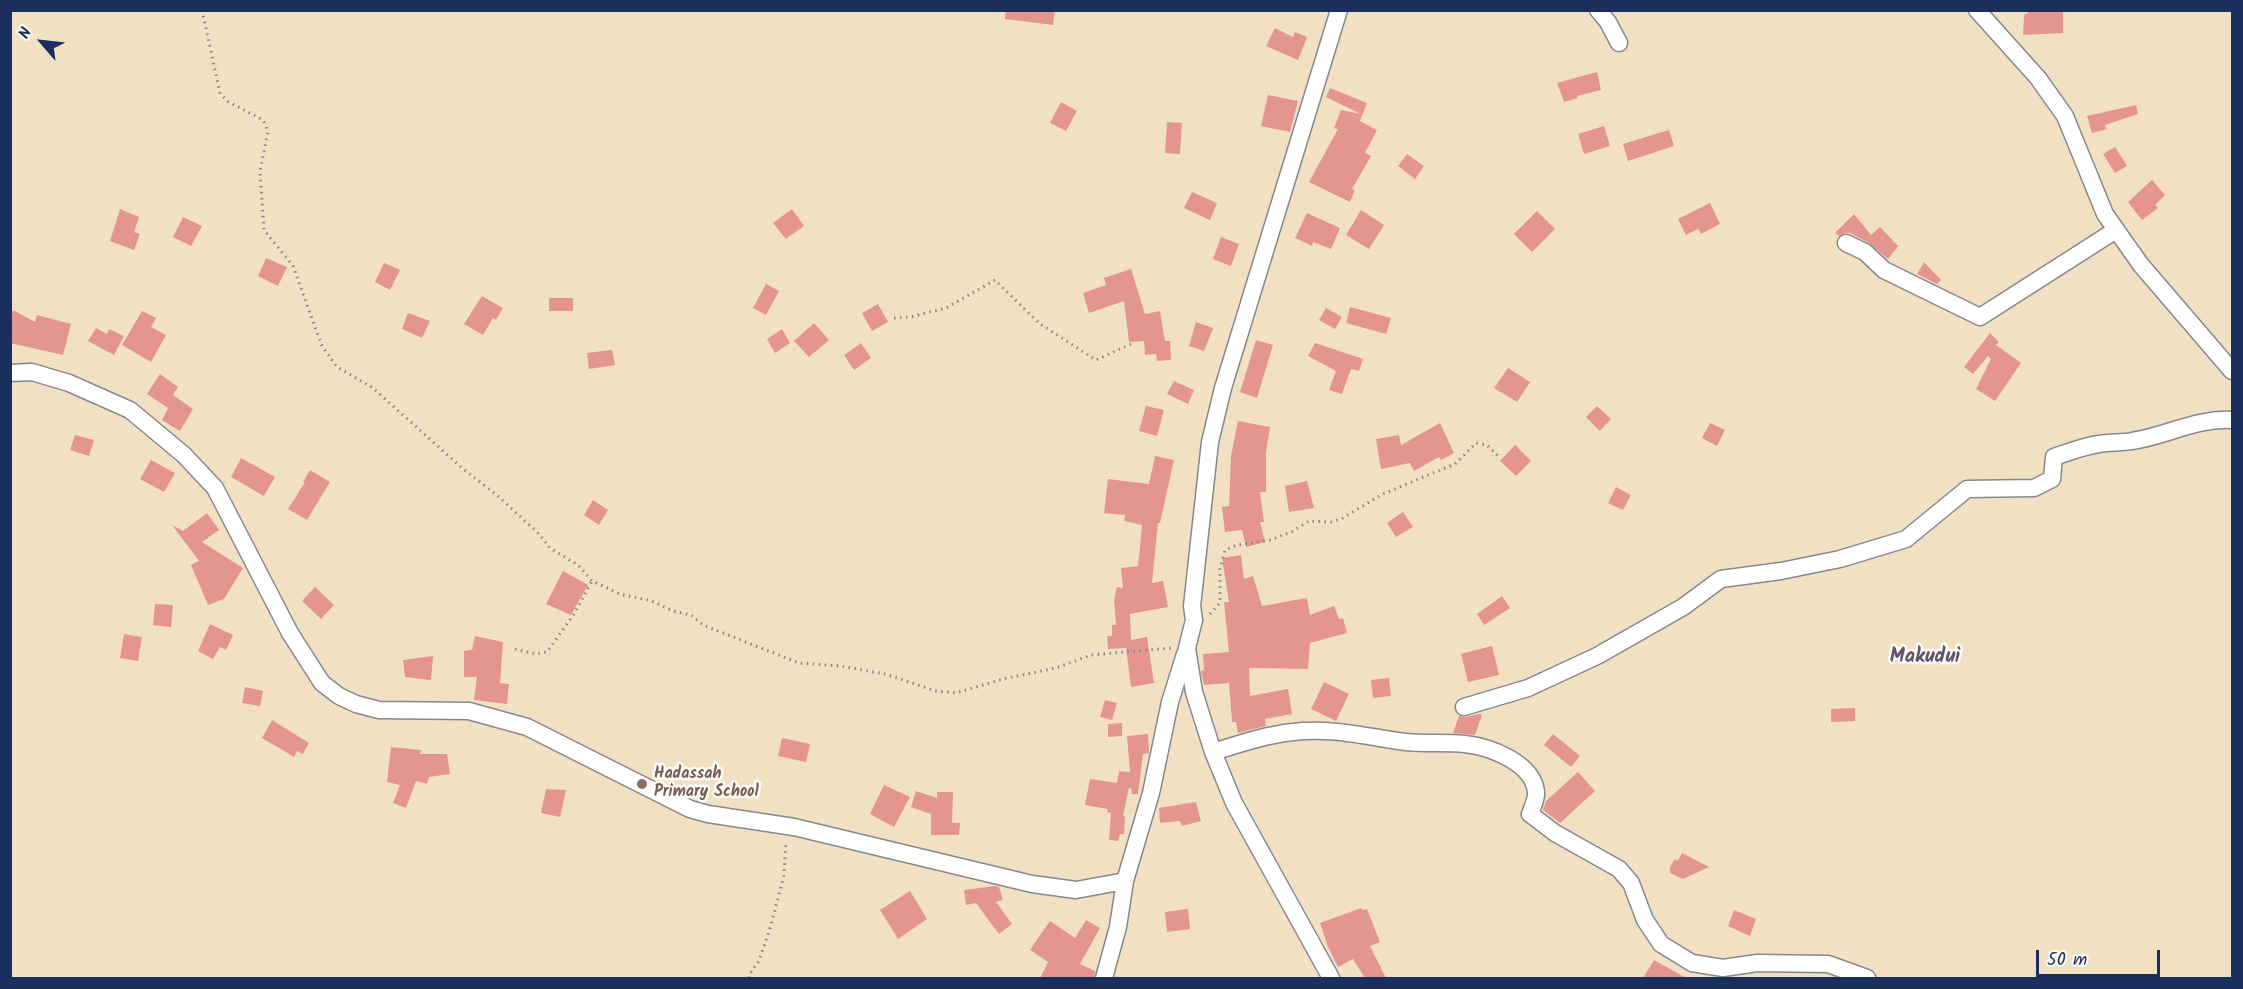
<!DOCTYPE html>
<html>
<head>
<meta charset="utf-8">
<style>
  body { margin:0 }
  #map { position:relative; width:2243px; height:989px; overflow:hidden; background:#f2e0c3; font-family:Kalam,sans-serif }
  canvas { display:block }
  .frame { position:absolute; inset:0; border:12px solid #1b2f5e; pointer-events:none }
  .north { position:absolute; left:12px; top:12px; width:60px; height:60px; -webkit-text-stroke:4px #fdfcf7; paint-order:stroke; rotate:298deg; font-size:16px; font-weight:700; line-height:24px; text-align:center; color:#1b2f5e }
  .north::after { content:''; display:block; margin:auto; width:21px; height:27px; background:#1b2f5e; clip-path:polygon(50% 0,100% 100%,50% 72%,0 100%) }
  .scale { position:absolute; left:2036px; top:950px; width:124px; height:27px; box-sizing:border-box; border:3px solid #1b2f5e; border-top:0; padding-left:8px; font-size:18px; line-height:21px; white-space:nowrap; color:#1b2f5e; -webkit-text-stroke:4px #fdfcf7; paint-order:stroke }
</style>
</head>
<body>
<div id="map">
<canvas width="2243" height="989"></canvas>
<div class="frame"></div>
<div class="north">N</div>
<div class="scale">50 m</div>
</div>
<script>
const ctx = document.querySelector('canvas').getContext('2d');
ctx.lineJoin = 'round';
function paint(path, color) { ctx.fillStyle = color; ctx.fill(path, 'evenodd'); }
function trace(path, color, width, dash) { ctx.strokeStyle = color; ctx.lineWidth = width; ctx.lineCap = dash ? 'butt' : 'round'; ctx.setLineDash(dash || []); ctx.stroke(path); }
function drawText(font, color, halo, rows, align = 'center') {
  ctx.font = font + ' Kalam,sans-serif'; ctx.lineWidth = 5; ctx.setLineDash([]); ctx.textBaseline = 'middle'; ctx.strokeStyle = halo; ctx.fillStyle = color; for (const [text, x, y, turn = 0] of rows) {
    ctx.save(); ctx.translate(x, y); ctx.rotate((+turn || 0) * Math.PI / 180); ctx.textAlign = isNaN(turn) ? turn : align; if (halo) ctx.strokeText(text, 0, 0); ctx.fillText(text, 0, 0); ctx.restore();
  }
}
paint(new Path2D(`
  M 1006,10 L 1055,10 L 1053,25 L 1005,19 Z
  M 2028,10 L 2063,10 L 2063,33 L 2023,35 L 2024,15 L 2028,13 Z
  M 1275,28 L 1293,37 L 1295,32 L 1307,37 L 1298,60 L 1266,46 Z
  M 1597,72 L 1601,90 L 1577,96 L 1578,98 L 1564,102 L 1557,83 Z
  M 1330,88 L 1367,103 L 1360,121 L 1377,130 L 1365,153 L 1371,156 L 1352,189 L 1355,190 L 1350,202 L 1309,182 L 1338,129 L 1334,128 L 1341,110 L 1361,114 L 1326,97 Z
  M 1268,95 L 1298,101 L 1290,132 L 1261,126 Z
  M 1061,102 L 1077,111 L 1066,131 L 1050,123 Z
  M 2136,105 L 2138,114 L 2105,125 L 2107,129 L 2092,133 L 2087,116 Z
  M 1167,122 L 1182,123 L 1180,154 L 1165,153 Z
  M 1604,126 L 1610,146 L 1584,154 L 1578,134 Z
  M 1669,130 L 1674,146 L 1628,161 L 1623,144 Z
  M 2115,147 L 2127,166 L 2115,173 L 2103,154 Z
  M 1407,154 L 1424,166 L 1415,179 L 1398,166 Z
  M 2152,180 L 2165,195 L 2155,205 L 2158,208 L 2142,220 L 2128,202 Z
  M 1192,192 L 1217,203 L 1210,220 L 1184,208 Z
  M 1710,203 L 1720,224 L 1701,234 L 1698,229 L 1686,235 L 1678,219 Z
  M 120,209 L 139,217 L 134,232 L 140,234 L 134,250 L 110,241 Z
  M 792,209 L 804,226 L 786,239 L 773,223 Z
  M 1361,210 L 1384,225 L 1369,249 L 1346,235 Z
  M 1537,211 L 1555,229 L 1532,252 L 1514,234 Z
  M 1307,213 L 1340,228 L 1331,249 L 1313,242 L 1312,246 L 1295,238 Z
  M 1854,214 L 1871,235 L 1880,227 L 1898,246 L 1888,259 L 1869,243 L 1850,233 L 1845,233 L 1839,236 L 1835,233 Z
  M 183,217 L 202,226 L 191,246 L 173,237 Z
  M 1221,237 L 1239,244 L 1231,266 L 1213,259 Z
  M 266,258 L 287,267 L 278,286 L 258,276 Z
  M 1924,262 L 1941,280 L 1937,284 L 1917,274 Z
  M 384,263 L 400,270 L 390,290 L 375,282 Z
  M 1131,269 L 1145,314 L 1160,311 L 1165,341 L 1170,341 L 1171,360 L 1157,361 L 1156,354 L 1145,355 L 1144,341 L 1129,342 L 1124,301 L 1089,313 L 1083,293 L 1106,285 L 1104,278 Z
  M 766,284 L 779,291 L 766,315 L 753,308 Z
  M 482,296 L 503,308 L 496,320 L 493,318 L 483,335 L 464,324 Z
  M 549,298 L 573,298 L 573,311 L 549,311 Z
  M 878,304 L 888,322 L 872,331 L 862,313 Z
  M 1350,307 L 1391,318 L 1386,334 L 1346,323 Z
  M 1326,308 L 1342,317 L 1335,329 L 1319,320 Z
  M 13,310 L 35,322 L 37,315 L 71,324 L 63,355 L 10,343 L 10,324 Z
  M 142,311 L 156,318 L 151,327 L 166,335 L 151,362 L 122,345 Z
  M 408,313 L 430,321 L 422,338 L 402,329 Z
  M 1196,322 L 1213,328 L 1204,351 L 1189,346 Z
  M 814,323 L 829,340 L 809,357 L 794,341 Z
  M 96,328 L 107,334 L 109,329 L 124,336 L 114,355 L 88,341 Z
  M 782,329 L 790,343 L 775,353 L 767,339 Z
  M 1990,333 L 1999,342 L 1996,345 L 2021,363 L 1995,401 L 1976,389 L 1991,359 L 1988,356 L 1973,374 L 1964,367 Z
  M 1256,340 L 1273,345 L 1257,398 L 1240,392 Z
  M 861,343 L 871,358 L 854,370 L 844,355 Z
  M 1315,343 L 1363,359 L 1359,371 L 1351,369 L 1342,394 L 1329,390 L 1336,371 L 1308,356 Z
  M 612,350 L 615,365 L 589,369 L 587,353 Z
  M 1508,368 L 1530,382 L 1517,402 L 1494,388 Z
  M 160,374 L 178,387 L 173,395 L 193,409 L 180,431 L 162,420 L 168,408 L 147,394 Z
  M 1174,381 L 1194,390 L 1188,404 L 1167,394 Z
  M 1146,406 L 1164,410 L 1157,436 L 1139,431 Z
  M 1597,406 L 1611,419 L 1600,431 L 1586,417 Z
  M 1238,421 L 1270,427 L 1266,452 L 1266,492 L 1260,492 L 1264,522 L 1260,522 L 1265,542 L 1246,547 L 1242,530 L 1225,532 L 1222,507 L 1229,506 L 1231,456 Z
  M 1440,423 L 1454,453 L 1441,460 L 1439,457 L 1414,471 L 1410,463 L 1381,469 L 1376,439 L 1399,435 L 1401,445 Z
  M 1710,423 L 1725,430 L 1717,446 L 1702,438 Z
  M 75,435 L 94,440 L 89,456 L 70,450 Z
  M 1515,445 L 1531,461 L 1516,476 L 1500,461 Z
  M 1155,456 L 1174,460 L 1160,523 L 1158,523 L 1152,583 L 1163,581 L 1168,607 L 1130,614 L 1131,640 L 1147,637 L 1154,683 L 1131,687 L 1126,648 L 1108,649 L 1107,636 L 1112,636 L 1112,625 L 1116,625 L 1114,600 L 1117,587 L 1123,588 L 1121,568 L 1138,566 L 1142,525 L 1124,521 L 1125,515 L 1104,513 L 1108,479 L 1149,484 Z
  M 241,458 L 275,477 L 264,496 L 231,477 Z
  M 151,460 L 175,473 L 164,492 L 140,479 Z
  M 310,470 L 330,482 L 307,520 L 288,509 L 305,482 L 303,482 Z
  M 1307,481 L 1314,508 L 1289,512 L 1285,486 Z
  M 1616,487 L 1631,495 L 1623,510 L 1608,503 Z
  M 593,500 L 608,510 L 599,525 L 584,515 Z
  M 1403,512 L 1413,527 L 1396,537 L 1387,523 Z
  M 207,513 L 219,530 L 202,542 L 243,568 L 224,599 L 208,605 L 191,565 L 199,561 L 172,525 L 183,531 Z
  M 1241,555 L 1244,579 L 1253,576 L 1262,606 L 1307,598 L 1310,615 L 1334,606 L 1339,619 L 1343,618 L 1347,633 L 1310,643 L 1308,669 L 1249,668 L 1250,696 L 1288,689 L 1292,714 L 1265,719 L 1266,726 L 1238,733 L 1236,722 L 1232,722 L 1229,683 L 1204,685 L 1201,671 L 1204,670 L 1203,654 L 1229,652 L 1224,602 L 1229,602 L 1222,558 Z
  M 563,571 L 588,585 L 571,615 L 546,604 Z
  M 315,587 L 334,605 L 321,619 L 302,601 Z
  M 1502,596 L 1510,608 L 1484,625 L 1477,614 Z
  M 155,604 L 173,605 L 171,627 L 153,625 Z
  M 210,624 L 233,635 L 226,650 L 220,647 L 213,659 L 198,651 Z
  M 124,634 L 142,637 L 138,661 L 120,658 Z
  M 475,636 L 503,642 L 500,683 L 509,684 L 507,704 L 474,700 L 477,677 L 464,677 L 464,651 L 475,649 L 472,649 Z
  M 1492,646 L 1499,675 L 1468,682 L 1461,654 Z
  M 433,656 L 431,680 L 405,677 L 403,660 Z
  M 1389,678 L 1391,696 L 1373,698 L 1371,680 Z
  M 1324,682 L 1349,694 L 1336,721 L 1311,709 Z
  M 245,687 L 263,691 L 260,706 L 242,703 Z
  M 1105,700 L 1117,703 L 1112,720 L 1100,717 Z
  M 1855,708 L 1855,721 L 1831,722 L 1831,709 Z
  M 1479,714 L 1482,715 L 1475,735 L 1453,733 L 1459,716 L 1466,717 Z
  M 272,720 L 309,743 L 303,754 L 297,751 L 294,757 L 262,738 Z
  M 1122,723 L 1122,736 L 1108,737 L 1108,724 Z
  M 1148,734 L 1149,750 L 1149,753 L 1143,754 L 1138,794 L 1132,794 L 1131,788 L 1129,788 L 1123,816 L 1125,816 L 1124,834 L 1120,834 L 1118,841 L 1109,840 L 1111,813 L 1107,812 L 1108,809 L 1085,805 L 1090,779 L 1117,783 L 1119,771 L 1130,772 L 1127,736 Z
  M 1553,734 L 1580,756 L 1571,767 L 1544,745 Z
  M 782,738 L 810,744 L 806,762 L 778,756 Z
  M 391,747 L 421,750 L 420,754 L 447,754 L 450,774 L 429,777 L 427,784 L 416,781 L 406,808 L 393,803 L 400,785 L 387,782 Z
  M 1578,772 L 1595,791 L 1560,823 L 1543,810 L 1546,801 Z
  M 884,785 L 910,797 L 894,827 L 870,814 Z
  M 546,789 L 566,790 L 560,817 L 541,813 Z
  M 916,791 L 937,798 L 937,792 L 953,792 L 952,823 L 960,823 L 959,835 L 931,835 L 931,814 L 911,807 Z
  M 1196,802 L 1201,821 L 1182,826 L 1180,821 L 1160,823 L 1159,808 Z
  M 1682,853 L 1709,867 L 1683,879 L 1670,873 L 1670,867 L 1675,859 L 1678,861 Z
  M 995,886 L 999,887 L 1003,900 L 996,902 L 1012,924 L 999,934 L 976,903 L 966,905 L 964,890 Z
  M 910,891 L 927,919 L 898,939 L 880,910 Z
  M 1361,908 L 1363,910 L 1367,909 L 1380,942 L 1370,946 L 1386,978 L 1365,978 L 1353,959 L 1338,967 L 1328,947 L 1320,923 Z
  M 1188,909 L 1190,929 L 1167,932 L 1165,912 Z
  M 1734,910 L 1756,919 L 1750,936 L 1728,926 Z
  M 1086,920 L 1100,928 L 1080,964 L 1095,971 L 1094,978 L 1040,978 L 1048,962 L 1030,950 L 1050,921 L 1075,938 Z
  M 1654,960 L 1686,978 L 1643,978 Z`), '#e5958f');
const minor = new Path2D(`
  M 1598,10 L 1608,22 L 1619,43
  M 1977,10 L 2038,78 L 2065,116 L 2105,214 L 2141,265 L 2232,371
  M 1846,243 L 1865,252 L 1884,270 L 1980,317 L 2116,230
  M 10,373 L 32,372 L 69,383 L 130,410 L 184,455 L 215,488 L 290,633 L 322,683 L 339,696 L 356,704 L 379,710 L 469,711 L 527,727 L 690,809 L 708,814 L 794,827 L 1032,884 L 1076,890 L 1125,881
  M 1464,707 L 1528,688 L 1597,656 L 1683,607 L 1721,579 L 1781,571 L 1840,559 L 1906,539 L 1967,489 L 2034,488 L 2052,479 L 2054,457 C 2069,452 2084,446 2099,444 C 2110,442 2121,443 2132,441 C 2167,436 2195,418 2232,420
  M 1213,752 C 1239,744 1265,735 1293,732 C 1330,727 1368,737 1406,742 C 1426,744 1446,742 1465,744 C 1491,747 1533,763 1536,792 C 1537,799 1532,808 1530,814 L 1555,833 L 1619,869 L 1631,883 L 1645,920 L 1661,944 L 1692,963 L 1723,968 L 1757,963 L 1828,964 L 1867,978
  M 1104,978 L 1118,927 L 1125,881 L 1151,793 L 1170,702 L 1185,654
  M 1331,978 L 1234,803 L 1213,752 L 1194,692 L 1187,648 L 1194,620 L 1192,606 L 1210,442 L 1223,388 L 1339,10`);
trace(minor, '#868890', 19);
trace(new Path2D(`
  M 202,10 L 220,93 L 227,101 L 263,120 L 268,132 L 260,171 L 264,230 L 293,266 L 322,346 L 337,367 L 373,388 L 462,468 L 498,496 L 539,534 L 550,548 L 578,565 L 592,581 L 620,594 L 652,601 L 673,611 L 691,615 L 703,625 L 799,663 L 840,666 L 885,674 L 936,691 L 956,693 L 1003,679 L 1056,668 L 1091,655 L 1171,648
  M 894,318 L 910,317 L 946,308 L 995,280 L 1040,324 L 1096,360 L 1131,344
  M 1210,614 L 1220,603 L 1220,569 L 1225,550 L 1237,545 L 1271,540 L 1293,531 L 1309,521 L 1331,522 L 1341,519 L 1383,494 L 1455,464 L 1476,443 L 1487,445 L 1500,458
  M 515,649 L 536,654 L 547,652 L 574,614 L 592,581
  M 749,978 L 749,975 L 759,961 L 771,925 L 784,875 L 786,841`), '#868890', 3, [1.5, 4.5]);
trace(minor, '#fff', 16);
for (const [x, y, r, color] of [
  [642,784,6,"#8d6e63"]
]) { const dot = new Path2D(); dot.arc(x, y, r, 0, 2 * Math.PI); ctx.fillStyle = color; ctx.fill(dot); trace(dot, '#fdfcf7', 2); }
drawText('bold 16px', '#785e54', '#fdfcf7', [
  ["Hadassah",654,775],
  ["Primary School",654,793]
], 'left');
drawText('bold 20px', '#62536f', '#fdfcf7', [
  ["Makudui",1925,659]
]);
</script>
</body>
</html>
